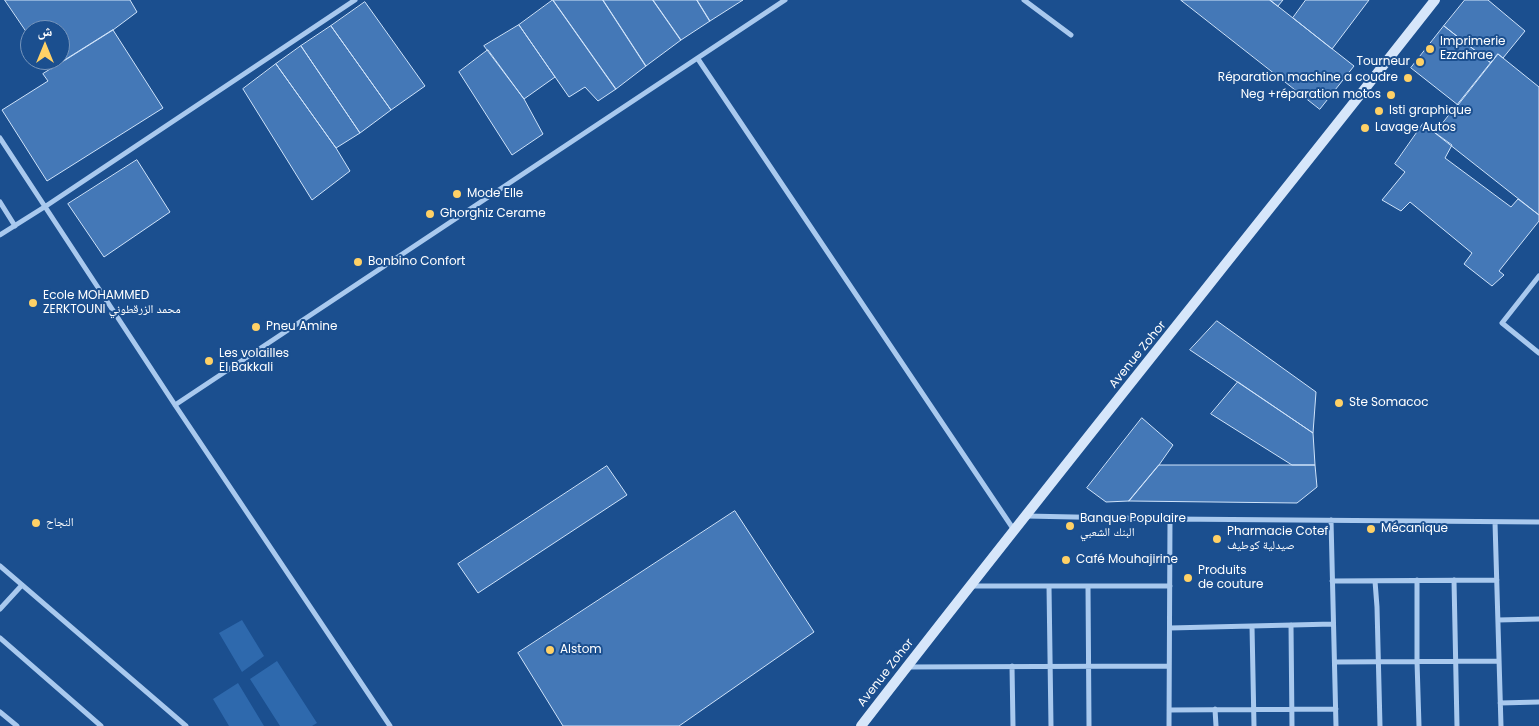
<!DOCTYPE html>
<html>
<head>
<meta charset="utf-8">
<style>
  body { margin:0 }
  #map { position:relative; width:1539px; height:726px; overflow:hidden; background:#1b4f8f; font-family:Poppins,"Noto Naskh Arabic",sans-serif }
  canvas { display:block }
  .north { position:absolute; left:20px; top:20px; width:50px; height:50px; box-sizing:border-box; background:#1b4f8f; border:1px solid #7695bc; border-radius:50%; rotate:0deg; font-size:14px; font-weight:700; line-height:20px; text-align:center; color:#fff }
  .north::after { content:''; display:block; margin:auto; width:18px; height:22px; background:#ffd166; clip-path:polygon(50% 0,100% 100%,50% 72%,0 100%) }
</style>
</head>
<body>
<div id="map">
<canvas width="1539" height="726"></canvas>
<div class="north">ش</div>
</div>
<script>
const ctx = document.querySelector('canvas').getContext('2d');
ctx.lineJoin = 'round';
function paint(path, color) { ctx.fillStyle = color; ctx.fill(path, 'evenodd'); }
function trace(path, color, width, dash) { ctx.strokeStyle = color; ctx.lineWidth = width; ctx.lineCap = dash ? 'butt' : 'round'; ctx.setLineDash(dash || []); ctx.stroke(path); }
function drawText(font, color, halo, rows, align = 'center') {
  ctx.font = font + ' Poppins,"Noto Naskh Arabic",sans-serif'; ctx.lineWidth = 4; ctx.setLineDash([]); ctx.textBaseline = 'middle'; ctx.strokeStyle = halo; ctx.fillStyle = color; for (const [text, x, y, turn = 0] of rows) {
    ctx.save(); ctx.translate(x, y); ctx.rotate((+turn || 0) * Math.PI / 180); ctx.textAlign = isNaN(turn) ? turn : align; if (halo) ctx.strokeText(text, 0, 0); ctx.fillText(text, 0, 0); ctx.restore();
  }
}
paint(new Path2D(`
  M 242,620 L 264,656 L 242,672 L 219,633 Z
  M 277,661 L 317,723 L 312,726 L 280,726 L 250,679 Z
  M 238,683 L 264,726 L 229,726 L 213,699 Z`), '#2e69ad');
const building = new Path2D(`
  M 5,0 L 130,0 L 137,12 L 113,30 L 51,69 L 45,60 L 60,60 L 60,30 L 30,30 L 30,37 Z
  M 553,0 L 616,89 L 598,101 L 585,87 L 569,97 L 519,25 Z
  M 553,0 L 603,0 L 646,66 L 616,89 Z
  M 603,0 L 653,0 L 681,40 L 646,66 Z
  M 653,0 L 697,0 L 710,21 L 681,40 Z
  M 697,0 L 743,0 L 710,21 Z
  M 1181,0 L 1270,0 L 1354,66 L 1320,109 Z
  M 1270,0 L 1283,0 L 1278,6 Z
  M 1306,0 L 1369,0 L 1332,49 L 1293,18 Z
  M 1465,0 L 1488,0 L 1525,31 L 1503,58 L 1498,54 L 1491,63 L 1444,26 Z
  M 365,2 L 425,86 L 391,110 L 331,26 Z
  M 519,25 L 555,77 L 524,99 L 484,46 Z
  M 331,26 L 391,110 L 360,133 L 301,46 Z
  M 1444,26 L 1491,63 L 1458,105 L 1411,68 Z
  M 113,30 L 163,108 L 47,181 L 2,110 L 48,81 L 43,74 Z
  M 301,46 L 360,133 L 336,148 L 276,64 Z
  M 488,50 L 524,99 L 543,134 L 512,155 L 459,72 Z
  M 1498,54 L 1539,87 L 1539,215 L 1435,133 Z
  M 276,64 L 336,148 L 350,171 L 312,200 L 243,89 Z
  M 1423,124 L 1452,145 L 1445,158 L 1511,207 L 1518,199 L 1539,215 L 1539,221 L 1499,271 L 1504,275 L 1492,286 L 1464,264 L 1472,253 L 1410,202 L 1401,211 L 1382,200 L 1405,172 L 1395,164 Z
  M 137,160 L 170,212 L 104,257 L 68,204 Z
  M 1217,321 L 1316,392 L 1313,433 L 1190,350 Z
  M 1238,382 L 1313,433 L 1315,465 L 1292,465 L 1211,414 Z
  M 1142,418 L 1173,445 L 1159,465 L 1129,501 L 1106,502 L 1087,488 Z
  M 1159,465 L 1315,465 L 1317,487 L 1297,503 L 1129,501 Z
  M 607,466 L 627,495 L 478,593 L 458,564 Z
  M 735,511 L 814,632 L 679,726 L 563,726 L 518,653 Z`);
paint(building, '#4478b7');
trace(building, '#cfe3fa', 1);
trace(new Path2D(`
  M 1024,0 L 1071,35
  M 698,59 L 1014,530
  M 0,138 L 175,405 L 390,726
  M 0,202 L 15,226
  M 0,235 L 46,206 L 355,0
  M 1539,276 L 1502,323 L 1539,353
  M 175,405 L 785,0
  M 1026,516 L 1170,519 L 1539,522
  M 1331,520 L 1336,726
  M 1495,522 L 1501,726
  M 0,566 L 186,726
  M 1417,580 L 1417,661 L 1419,726
  M 1454,580 L 1457,726
  M 1332,581 L 1497,580
  M 1375,581 L 1377,607 L 1380,726
  M 970,586 L 1170,586
  M 1049,586 L 1051,726
  M 1088,586 L 1089,726
  M 0,609 L 22,585
  M 1498,620 L 1539,619
  M 1291,625 L 1292,726
  M 1252,626 L 1254,726
  M 1170,628 L 1333,624
  M 0,638 L 101,726
  M 1335,662 L 1498,661
  M 1012,666 L 1013,726
  M 907,667 L 1169,666
  M 1500,703 L 1539,702
  M 1215,709 L 1216,726
  M 1169,710 L 1336,709
  M 0,712 L 17,726
  M 1169,726 L 1170,519`), '#a9c9ee', 5);
trace(new Path2D(`
  M 861,726 C 1049,482 1244,243 1435,0`), '#d6e6fa', 10);
for (const [x, y, r, color] of [
  [1430,49,5,"#ffd166"],
  [1420,62,5,"#ffd166"],
  [1408,78,5,"#ffd166"],
  [1391,95,5,"#ffd166"],
  [1379,111,5,"#ffd166"],
  [1365,128,5,"#ffd166"],
  [457,194,5,"#ffd166"],
  [430,214,5,"#ffd166"],
  [358,262,5,"#ffd166"],
  [33,303,5,"#ffd166"],
  [256,327,5,"#ffd166"],
  [209,361,5,"#ffd166"],
  [1339,403,5,"#ffd166"],
  [36,523,5,"#ffd166"],
  [1070,526,5,"#ffd166"],
  [1371,529,5,"#ffd166"],
  [1217,539,5,"#ffd166"],
  [1066,560,5,"#ffd166"],
  [1188,578,5,"#ffd166"],
  [550,650,5,"#ffd166"]
]) { const dot = new Path2D(); dot.arc(x, y, r, 0, 2 * Math.PI); ctx.fillStyle = color; ctx.fill(dot); trace(dot, '#1b4f8f', 2); }
drawText('12px', '#fff', '#1b4f8f', [
  ["Imprimerie",1440,42],
  ["Ezzahrae",1440,56],
  ["Tourneur",1410,62,"right"],
  ["Réparation machine a coudre",1398,78,"right"],
  ["Neg +réparation motos",1381,95,"right"],
  ["Isti graphique",1389,111],
  ["Lavage Autos",1375,128],
  ["Mode Elle",467,194],
  ["Ghorghiz Cerame",440,214],
  ["Bonbino Confort",368,262],
  ["Ecole MOHAMMED",43,296],
  ["ZERKTOUNI محمد الزرقطوني",43,310],
  ["Pneu Amine",266,327],
  ["Les volailles",219,354],
  ["El Bakkali",219,368],
  ["Ste Somacoc",1349,403],
  ["Banque Populaire",1080,519],
  ["البنك الشعبي",1080,533],
  ["النجاح",46,523],
  ["Mécanique",1381,529],
  ["Pharmacie Cotef",1227,532],
  ["صيدلية كوطيف",1227,546],
  ["Café Mouhajirine",1076,560],
  ["Produits",1198,571],
  ["de couture",1198,585],
  ["Alstom",560,650]
], 'left');
drawText('12px', '#fff', '#1b4f8f', [
  ["Avenue Zohor",1138,355,-51],
  ["Avenue Zohor",886,673,-52]
]);
</script>
</body>
</html>
